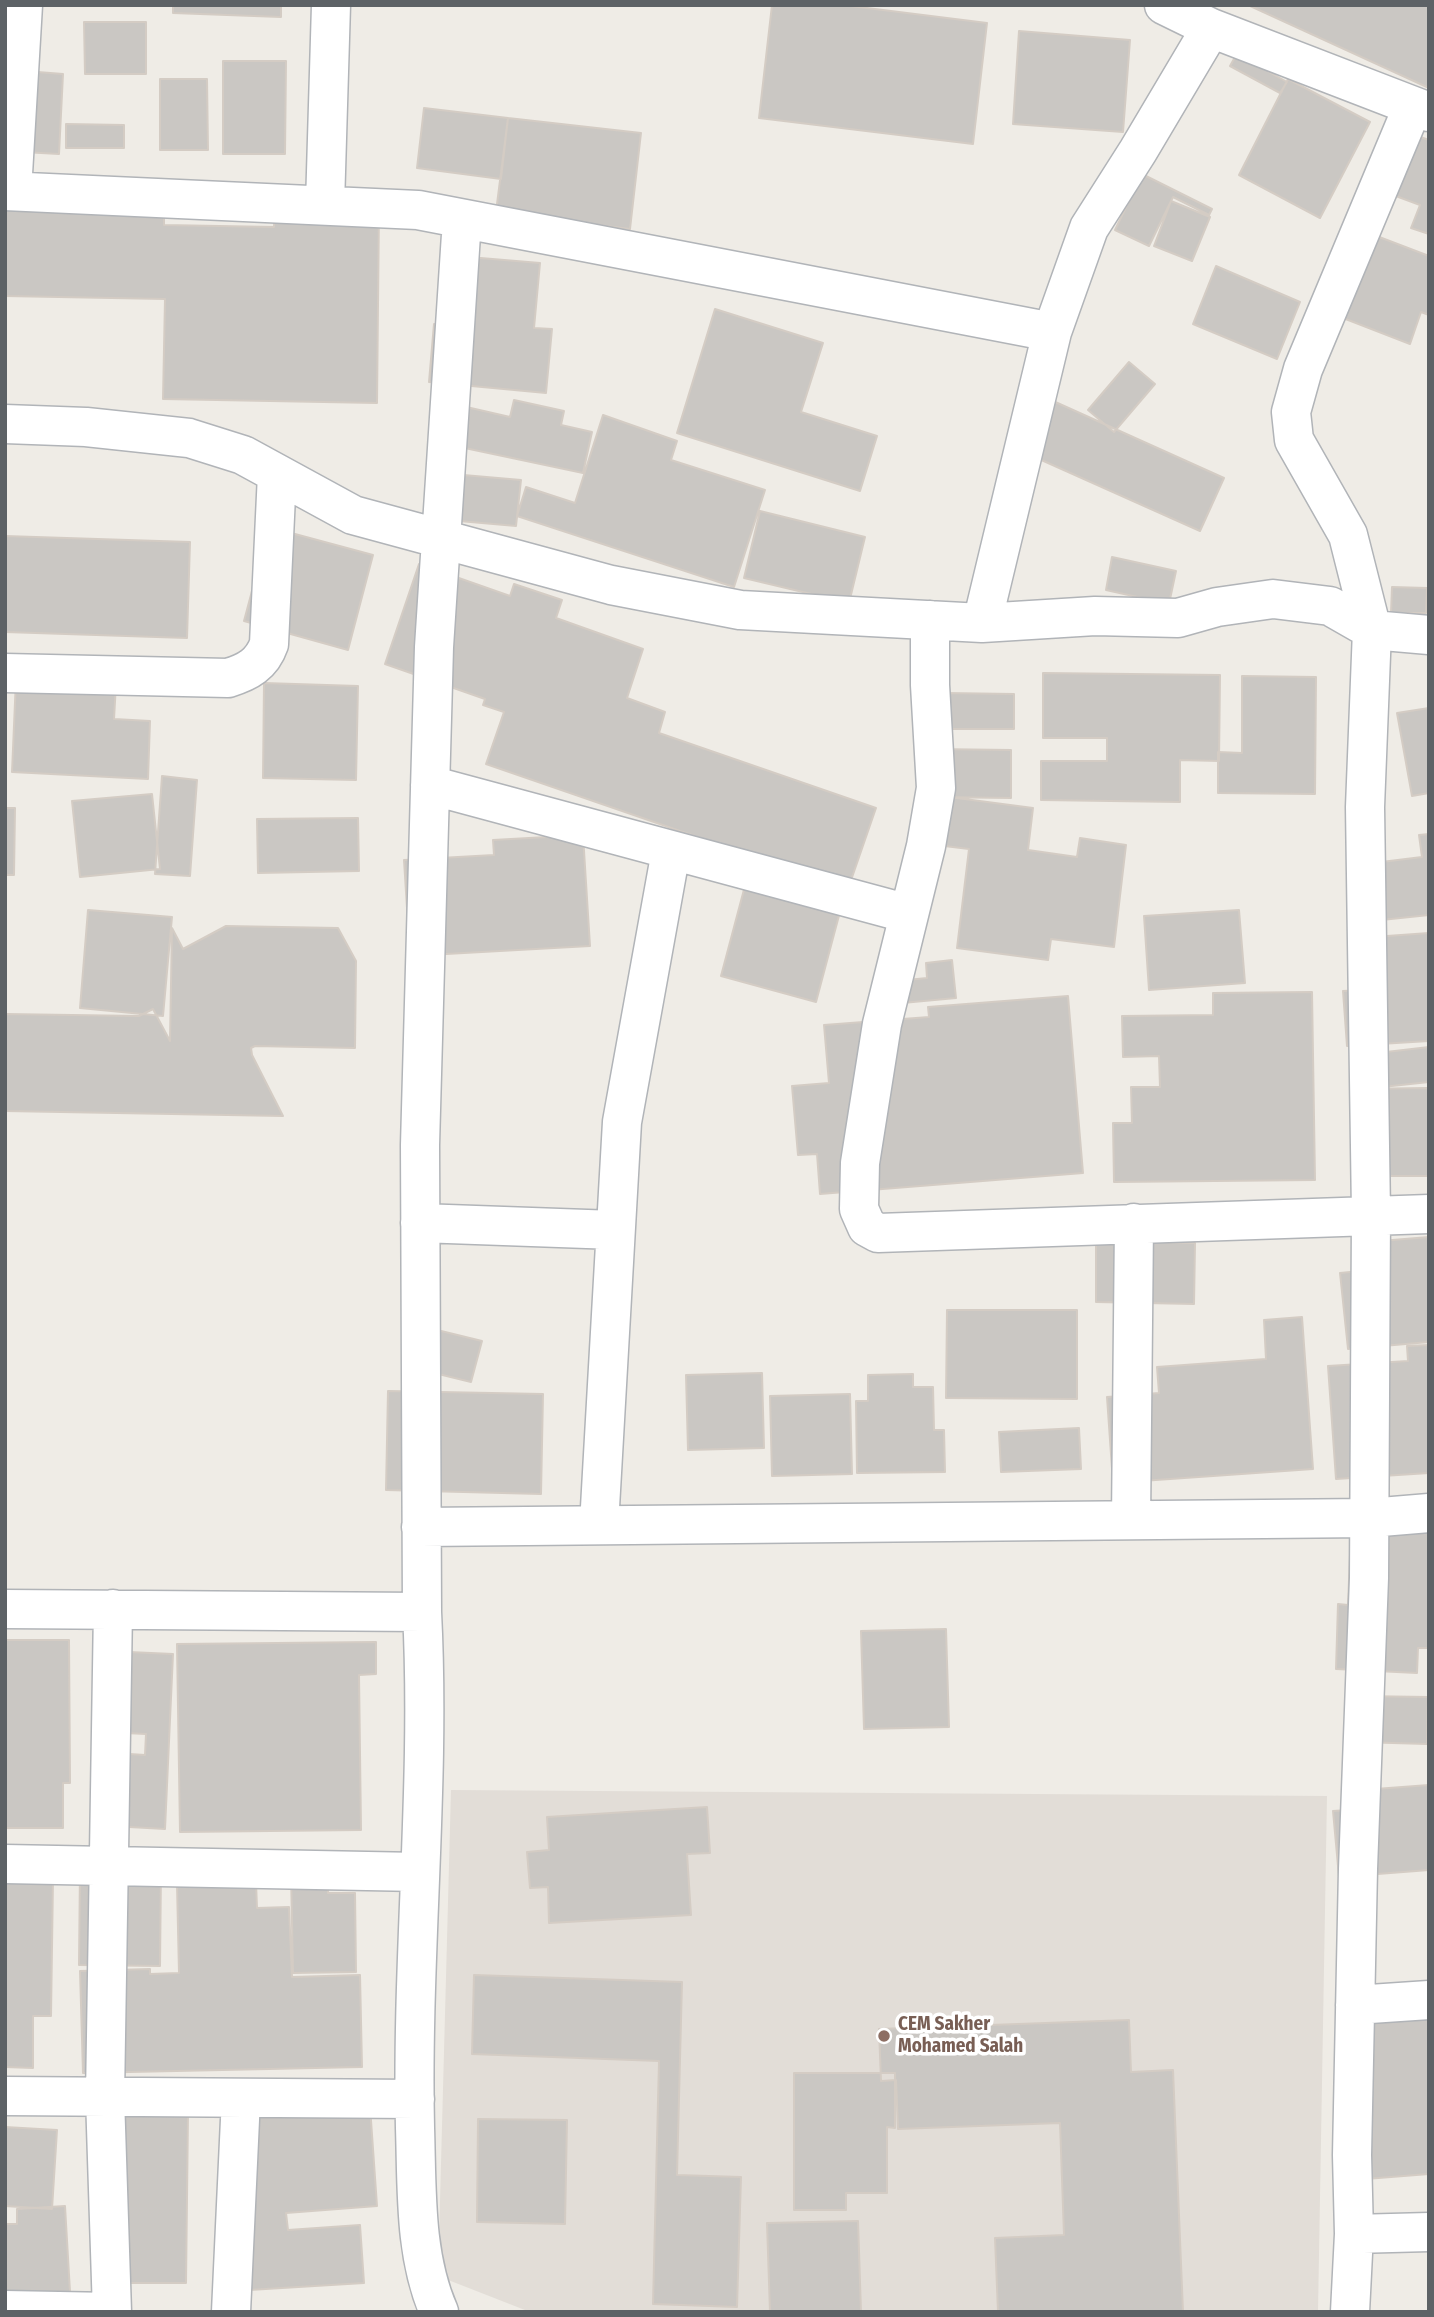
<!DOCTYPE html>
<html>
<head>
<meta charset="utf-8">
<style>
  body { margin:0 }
  #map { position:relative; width:1434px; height:2317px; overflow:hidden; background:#efece6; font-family:"Fira Sans Condensed",sans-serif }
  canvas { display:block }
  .frame { position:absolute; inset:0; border:7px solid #5d6266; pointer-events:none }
</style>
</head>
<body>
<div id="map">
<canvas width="1434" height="2317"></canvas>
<div class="frame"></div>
</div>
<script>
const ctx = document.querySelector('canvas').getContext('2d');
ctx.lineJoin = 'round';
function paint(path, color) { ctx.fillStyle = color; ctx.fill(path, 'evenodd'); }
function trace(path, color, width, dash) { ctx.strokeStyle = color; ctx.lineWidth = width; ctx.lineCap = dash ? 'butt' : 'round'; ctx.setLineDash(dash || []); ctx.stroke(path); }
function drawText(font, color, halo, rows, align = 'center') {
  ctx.font = font + ' "Fira Sans Condensed",sans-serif'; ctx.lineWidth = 7; ctx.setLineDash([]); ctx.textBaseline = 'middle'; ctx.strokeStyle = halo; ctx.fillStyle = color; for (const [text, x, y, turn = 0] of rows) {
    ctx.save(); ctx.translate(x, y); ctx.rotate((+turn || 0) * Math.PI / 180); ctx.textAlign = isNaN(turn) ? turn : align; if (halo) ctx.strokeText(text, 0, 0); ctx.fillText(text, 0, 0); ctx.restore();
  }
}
paint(new Path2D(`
  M 451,1790 L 1327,1796 L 1318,2312 L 530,2312 L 438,2276 Z`), '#e2ddd7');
const building = new Path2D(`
  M 173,5 L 281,5 L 281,17 L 173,13 Z
  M 772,5 L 843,5 L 987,23 L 973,144 L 759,118 Z
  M 1248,5 L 1429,5 L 1429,88 Z
  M 84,22 L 146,22 L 146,74 L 85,74 Z
  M 1019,31 L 1130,40 L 1123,132 L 1013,124 Z
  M 1248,34 L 1280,52 L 1269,72 L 1287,82 L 1280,93 L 1230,66 Z
  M 223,61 L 286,61 L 285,154 L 223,154 Z
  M 25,71 L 63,74 L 59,154 L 5,151 Z
  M 160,79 L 207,79 L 208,150 L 160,150 Z
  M 1288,79 L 1370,122 L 1320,218 L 1239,175 Z
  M 424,108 L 508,118 L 501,179 L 417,168 Z
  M 508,118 L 641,133 L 630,229 L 496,212 Z
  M 66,124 L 124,125 L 124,148 L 66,148 Z
  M 1406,132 L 1429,140 L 1429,234 L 1411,228 L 1420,205 L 1385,192 Z
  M 1142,174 L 1212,209 L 1209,215 L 1173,197 L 1149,246 L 1115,230 Z
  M 1171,201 L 1210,217 L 1192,261 L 1154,246 Z
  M 275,204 L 379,207 L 377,403 L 163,399 L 165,299 L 5,296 L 5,205 L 164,207 L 164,225 L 274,227 Z
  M 1374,235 L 1429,256 L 1429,315 L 1421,312 L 1410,344 L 1343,318 Z
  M 445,255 L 540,263 L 534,328 L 552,329 L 546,393 L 429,382 L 434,324 L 440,324 Z
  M 1216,266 L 1300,302 L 1277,359 L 1193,324 Z
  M 715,309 L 823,343 L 801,412 L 877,436 L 860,491 L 677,433 Z
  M 1129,362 L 1155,384 L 1114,432 L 1088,410 Z
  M 1042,396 L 1224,478 L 1200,531 L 1019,450 Z
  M 514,400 L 564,411 L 561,425 L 592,432 L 583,473 L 441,443 L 449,403 L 510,417 Z
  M 603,415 L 677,441 L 671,460 L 765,490 L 734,587 L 517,516 L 526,487 L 575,503 Z
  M 429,472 L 521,480 L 516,526 L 425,518 Z
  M 760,511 L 865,537 L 849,603 L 744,578 Z
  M 269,527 L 373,555 L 348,650 L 244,621 Z
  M 5,536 L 190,542 L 187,638 L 5,632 Z
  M 1112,557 L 1176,571 L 1169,604 L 1106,590 Z
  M 419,564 L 510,596 L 514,584 L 562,600 L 556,618 L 643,649 L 627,698 L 665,712 L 659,733 L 876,808 L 848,889 L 486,764 L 504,712 L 483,705 L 485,699 L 385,664 Z
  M 1392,587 L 1427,588 L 1426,613 L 1391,613 Z
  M 1043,673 L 1220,675 L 1219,761 L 1180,760 L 1180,802 L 1041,800 L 1041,761 L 1107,761 L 1107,738 L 1043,738 Z
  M 1242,676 L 1316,677 L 1315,794 L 1218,793 L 1218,752 L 1242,753 Z
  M 16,679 L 116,684 L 114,719 L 150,721 L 148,779 L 12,772 Z
  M 264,683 L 358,686 L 356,780 L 263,778 Z
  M 945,693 L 1014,694 L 1014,729 L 945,729 Z
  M 1429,708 L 1429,793 L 1412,796 L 1397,713 Z
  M 932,749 L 1011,750 L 1011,798 L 932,797 Z
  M 162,776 L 197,780 L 190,876 L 155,874 Z
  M 152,794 L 160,869 L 80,877 L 72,801 Z
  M 934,795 L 1033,808 L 1028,850 L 1077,857 L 1080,838 L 1126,845 L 1114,947 L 1051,939 L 1048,960 L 957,948 L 969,849 L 928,844 Z
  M 5,808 L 15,808 L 14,875 L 5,875 Z
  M 358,818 L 359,871 L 258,873 L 257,819 Z
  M 1429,834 L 1429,915 L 1372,921 L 1365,864 L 1422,857 L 1419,835 Z
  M 583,835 L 590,946 L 410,956 L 404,860 L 494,855 L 493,840 Z
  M 746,882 L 841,908 L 816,1002 L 721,976 Z
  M 88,910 L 172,917 L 163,1016 L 80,1008 Z
  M 1239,910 L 1245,983 L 1149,990 L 1144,916 Z
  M 226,926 L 338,928 L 356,961 L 355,1048 L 255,1046 L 251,1048 L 252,1055 L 283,1116 L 5,1111 L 5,1014 L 139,1016 L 153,1009 L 170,1041 L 172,928 L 183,949 Z
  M 1429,933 L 1429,1041 L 1347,1046 L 1343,991 L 1362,990 L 1359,938 Z
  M 952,960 L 956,998 L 881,1005 L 878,983 L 927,978 L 926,963 Z
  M 1312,992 L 1315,1180 L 1114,1182 L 1113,1123 L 1132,1123 L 1131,1087 L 1160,1087 L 1159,1056 L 1123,1057 L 1122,1016 L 1213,1015 L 1213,993 Z
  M 1068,996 L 1083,1173 L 820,1194 L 817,1154 L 798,1155 L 792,1086 L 829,1083 L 824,1025 L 929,1017 L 928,1007 Z
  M 1429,1047 L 1429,1082 L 1373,1088 L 1369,1054 Z
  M 1428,1088 L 1429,1176 L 1358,1176 L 1357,1089 Z
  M 1429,1237 L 1429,1342 L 1348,1349 L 1340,1273 L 1370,1270 L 1368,1242 Z
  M 1096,1241 L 1195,1243 L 1194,1304 L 1096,1302 Z
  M 947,1310 L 1077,1310 L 1077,1399 L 946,1398 Z
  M 1302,1317 L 1313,1469 L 1113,1483 L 1107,1397 L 1159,1393 L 1157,1367 L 1266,1359 L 1264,1320 Z
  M 433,1329 L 482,1341 L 471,1382 L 422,1370 Z
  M 1429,1345 L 1429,1473 L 1336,1479 L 1328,1366 L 1408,1361 L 1407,1346 Z
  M 762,1373 L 764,1448 L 688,1450 L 686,1375 Z
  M 913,1374 L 913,1387 L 933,1387 L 934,1430 L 944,1430 L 945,1472 L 857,1473 L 856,1401 L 868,1401 L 868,1375 Z
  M 388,1391 L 543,1394 L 541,1494 L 386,1490 Z
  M 850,1394 L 852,1474 L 772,1476 L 770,1396 Z
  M 1079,1428 L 1081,1469 L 1001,1472 L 999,1432 Z
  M 1352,1506 L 1429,1510 L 1429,1648 L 1418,1648 L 1417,1673 L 1336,1669 L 1338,1604 L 1348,1605 Z
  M 946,1629 L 949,1727 L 864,1729 L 861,1631 Z
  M 5,1640 L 69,1640 L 70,1783 L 63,1783 L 63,1828 L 5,1828 Z
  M 376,1642 L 376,1674 L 359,1675 L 361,1830 L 180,1832 L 177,1644 Z
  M 107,1651 L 173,1654 L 165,1829 L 94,1825 L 98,1752 L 145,1755 L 146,1734 L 104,1732 Z
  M 1359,1696 L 1428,1697 L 1427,1744 L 1358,1742 Z
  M 1429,1785 L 1429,1870 L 1339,1877 L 1333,1811 L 1364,1809 L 1362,1790 Z
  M 707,1807 L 710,1853 L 687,1854 L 691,1915 L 549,1923 L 548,1887 L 530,1888 L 527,1852 L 549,1850 L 547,1817 Z
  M 80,1869 L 161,1869 L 160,1966 L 79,1965 Z
  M 327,1872 L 328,1893 L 355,1893 L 356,1972 L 293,1973 L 291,1873 Z
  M 5,1877 L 53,1878 L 51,2016 L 33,2016 L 33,2068 L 5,2067 Z
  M 256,1882 L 257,1908 L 289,1907 L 292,1977 L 360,1975 L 362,2067 L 83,2073 L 80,1971 L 150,1969 L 150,1974 L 179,1973 L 177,1884 Z
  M 474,1975 L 682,1982 L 677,2175 L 741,2177 L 737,2307 L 653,2304 L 659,2061 L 472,2054 Z
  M 1429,2003 L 1429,2174 L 1353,2180 L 1365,2009 Z
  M 1129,2020 L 1131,2072 L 1173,2070 L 1183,2312 L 998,2312 L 995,2238 L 1064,2235 L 1060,2123 L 898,2129 L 896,2080 L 881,2081 L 879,2029 Z
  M 794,2073 L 895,2073 L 895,2128 L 887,2127 L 887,2193 L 846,2193 L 846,2210 L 794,2210 Z
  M 370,2106 L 377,2206 L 286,2213 L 288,2230 L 360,2225 L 364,2283 L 233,2291 L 222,2116 Z
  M 114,2112 L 188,2113 L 186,2283 L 110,2283 Z
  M 478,2119 L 567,2120 L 565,2224 L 477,2222 Z
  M 5,2127 L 57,2130 L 52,2209 L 5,2206 Z
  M 65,2206 L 70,2292 L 5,2295 L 5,2224 L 17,2224 L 17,2209 Z
  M 858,2221 L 861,2312 L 770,2312 L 767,2223 Z`);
paint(building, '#cac7c3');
trace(building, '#d4ccc4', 2);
const minor = new Path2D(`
  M 1164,5 L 1211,28 L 1429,112
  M 5,191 L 418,210 L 1052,332
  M 12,191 L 23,5
  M 325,205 L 331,5
  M 5,424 L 86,427 L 189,438 L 243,455 L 353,515 L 611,585 L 740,610 L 982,623 L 1095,616 L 1178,618 L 1217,607 L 1273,599 L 1330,606 L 1372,630 L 1429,635
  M 930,620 L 930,685 L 936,788 L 926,846 L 882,1024 L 860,1163 L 859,1209 L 867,1227 L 878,1233 L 1429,1214
  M 982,623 L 1052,332 L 1089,228 L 1138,151 L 1211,28
  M 5,673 L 228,678 C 248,672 262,664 269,644 L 277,474
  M 430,785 L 909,914
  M 420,1223 L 615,1230
  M 1131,1520 L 1134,1223
  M 599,1525 L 622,1122 L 671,851
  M 421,1527 L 1369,1518 L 1429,1513
  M 5,1609 L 422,1612 C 431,1784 411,1956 415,2128 C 417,2189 414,2255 439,2312
  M 422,1612 L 420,1145 L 434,647 L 462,219
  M 5,1864 L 419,1872
  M 1355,2005 L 1429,2000
  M 5,2096 L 415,2099
  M 1354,2234 L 1429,2232
  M 5,2310 L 112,2312 L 105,2097 L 113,1609
  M 231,2312 L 241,2098
  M 1350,2312 L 1354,2234 L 1352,2155 L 1358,1869 L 1369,1578 L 1371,1214 L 1365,807 L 1372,630 L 1348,535 L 1294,440 L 1291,412 L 1303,369 L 1413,106`);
trace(minor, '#b1b4b8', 41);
trace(minor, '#fff', 38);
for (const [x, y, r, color] of [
  [884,2036,7,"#8d6e63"]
]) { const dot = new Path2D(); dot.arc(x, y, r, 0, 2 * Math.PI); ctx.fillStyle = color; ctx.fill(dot); trace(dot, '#fff', 2.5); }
drawText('bold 19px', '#785e54', '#fff', [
  ["CEM Sakher",898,2025],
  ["Mohamed Salah",898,2047]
], 'left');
</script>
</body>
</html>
